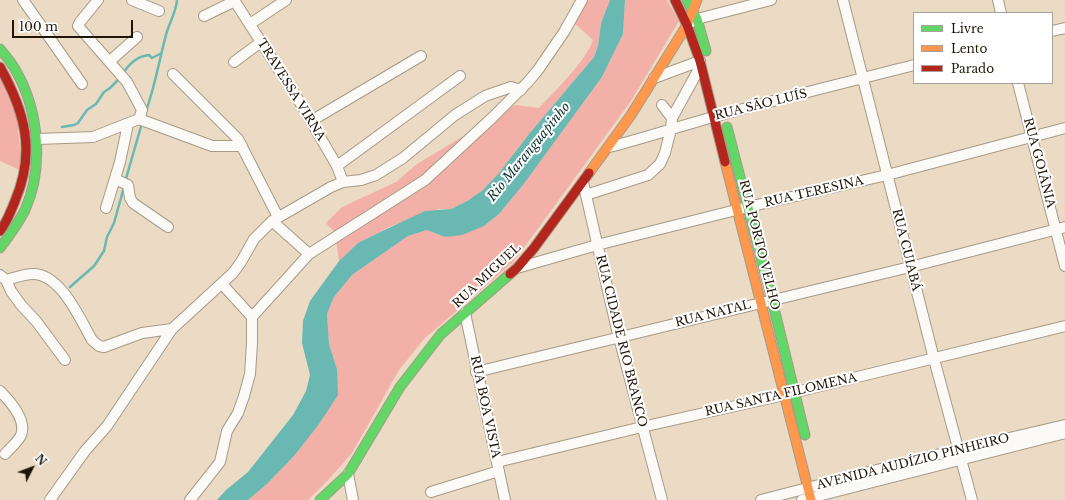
<!DOCTYPE html>
<html>
<head>
<meta charset="utf-8">
<style>
  body { margin:0 }
  #map { position:relative; width:1065px; height:500px; overflow:hidden; background:#ebdbc4; font-family:"Libre Baskerville",serif }
  canvas { display:block }
  .legend { position:absolute; left:913px; top:12px; width:140px; height:72px; box-sizing:border-box; background:#fff; border:1px solid #a6a19b; margin:0; padding:5px 7px; list-style:none; font-size:12px; color:#201506 }
  .legend li { display:flex; align-items:center; gap:8px; height:20px }
  .legend b { width:20px; border:1px solid #a6a19b }
  .north { position:absolute; left:12px; top:448px; width:40px; height:40px; -webkit-text-stroke:3px #fff; paint-order:stroke; rotate:48deg; font-size:11px; font-weight:700; line-height:16px; text-align:center; color:#201506 }
  .north::after { content:''; display:block; margin:auto; width:14px; height:18px; background:#201506; clip-path:polygon(50% 0,100% 100%,50% 72%,0 100%) }
  .scale { position:absolute; left:12px; top:20px; width:121px; height:18px; box-sizing:border-box; border:2px solid #201506; border-top:0; padding-left:5px; font-size:12px; line-height:14px; white-space:nowrap; color:#201506; -webkit-text-stroke:3px #fff; paint-order:stroke }
</style>
</head>
<body>
<div id="map">
<canvas width="1065" height="500"></canvas>
<ul class="legend">
<li><b style="height:5px;background:#63d668"></b>Livre</li>
<li><b style="height:5px;background:#ff974d"></b>Lento</li>
<li><b style="height:5px;background:#b3261e"></b>Parado</li>
</ul>
<div class="north">N</div>
<div class="scale">100 m</div>
</div>
<script>
const ctx = document.querySelector('canvas').getContext('2d');
ctx.lineJoin = 'round';
function paint(path, color) { ctx.fillStyle = color; ctx.fill(path, 'evenodd'); }
function trace(path, color, width, dash) { ctx.strokeStyle = color; ctx.lineWidth = width; ctx.lineCap = dash ? 'butt' : 'round'; ctx.setLineDash(dash || []); ctx.stroke(path); }
function drawText(font, color, halo, rows, align = 'center') {
  ctx.font = font + ' "Libre Baskerville",serif'; ctx.lineWidth = 4; ctx.setLineDash([]); ctx.textBaseline = 'middle'; ctx.strokeStyle = halo; ctx.fillStyle = color; for (const [text, x, y, turn = 0] of rows) {
    ctx.save(); ctx.translate(x, y); ctx.rotate((+turn || 0) * Math.PI / 180); ctx.textAlign = isNaN(turn) ? turn : align; if (halo) ctx.strokeText(text, 0, 0); ctx.fillText(text, 0, 0); ctx.restore();
  }
}
paint(new Path2D(`
  M 582,0 L 610,0 L 601,23 L 598,46 L 594,57 L 529,134 L 499,173 L 483,190 L 467,201 L 451,209 L 439,209 L 391,226 L 376,234 L 358,243 L 339,261 L 335,233 L 326,223 L 342,207 L 396,182 L 417,164 L 515,105 L 539,108 C 555,91 586,61 593,40 L 571,20 Z
  M 625,0 L 667,0 L 679,21 L 631,101 L 534,234 L 512,263 L 424,339 L 399,370 L 352,453 L 329,479 L 308,500 L 248,500 L 267,484 L 294,456 L 337,369 L 329,344 L 327,314 L 334,297 L 352,275 L 408,236 L 427,230 L 445,237 L 484,226 L 499,214 L 523,185 L 602,77 L 623,34 Z
  M 0,78 L 17,116 L 22,171 L 0,161 Z`), '#f3b0a9');
paint(new Path2D(`
  M 610,0 L 625,0 L 623,34 L 602,77 L 523,185 L 499,214 L 484,226 L 462,235 L 445,237 L 427,230 L 408,236 L 352,275 L 334,297 L 327,314 L 329,344 L 337,369 L 338,395 L 319,424 L 294,456 L 267,484 L 248,500 L 217,500 L 226,490 L 248,472 L 293,415 L 306,391 L 310,375 L 302,343 L 303,321 L 310,301 L 339,261 L 358,243 L 376,234 L 425,211 L 451,209 L 467,201 L 483,190 L 499,173 L 529,134 L 594,57 L 598,46 L 601,23 Z`), '#6ab8b2');
trace(new Path2D(`
  M 123,74 C 128,64 138,56 149,55 L 152,58 L 160,54
  M 146,111 C 155,86 159,61 166,35 C 169,23 176,13 177,0
  M 62,127 L 74,125 L 78,123 L 87,110 L 96,104 L 104,92 L 110,88 L 120,78
  M 125,182 L 142,123
  M 70,287 L 94,266 L 104,251 L 107,237 L 114,223 L 124,187`), '#6ab8b2', 2.5);
const street = new Path2D(`
  M 23,0 L 82,84
  M 98,0 L 80,22 L 78,26 L 127,82 L 142,110 L 139,119
  M 132,0 L 159,11
  M 234,0 L 301,104 L 337,166 L 343,182
  M 843,0 L 934,359 L 972,500
  M 998,0 L 1001,13
  M 204,16 L 235,1
  M 692,22 L 697,19 L 771,0
  M 250,24 L 286,0
  M 1052,31 L 1065,28
  M 110,61 L 137,37
  M 234,62 L 261,42
  M 173,74 L 238,139 L 278,217
  M 654,78 L 700,61
  M 1018,83 L 1065,266
  M 662,105 L 672,118
  M 311,121 L 421,56
  M 37,139 L 93,137 L 139,119 L 212,146 L 242,146
  M 609,147 C 645,138 680,126 717,116 C 782,98 848,82 914,65
  M 337,166 L 460,76
  M 115,179 L 128,185 L 130,198 L 133,203 L 168,227
  M 583,182 L 617,330 L 662,500
  M 586,195 L 648,175 L 660,164 L 665,153 L 671,129 L 672,118 L 700,67
  M 106,208 L 120,162 L 128,124
  M 272,221 L 309,254
  M 517,268 L 597,245 L 748,207 L 887,175 L 1065,128
  M 0,275 L 6,280 C 14,278 24,274 33,274 C 61,274 80,319 92,340 L 99,346 L 104,347 L 142,333 L 172,329 L 233,273 L 241,262 L 254,239 L 272,221 L 331,187 L 343,182 L 361,180 L 376,175 L 403,158 L 455,115 L 485,96 L 511,87 L 521,90
  M 6,280 L 11,291 L 21,305 L 36,321 L 65,360
  M 465,313 L 505,500
  M 252,317 L 309,254 L 425,180 L 493,117 L 528,82 L 538,70 L 564,32 L 582,0
  M 476,372 L 910,267 L 1065,227
  M 0,391 C 9,400 27,420 21,435 C 19,441 10,448 5,454
  M 497,462 L 642,427 L 784,395 L 1065,326
  M 348,474 L 353,500
  M 431,492 L 499,471
  M 50,500 L 85,451 L 107,426 L 172,329
  M 190,500 L 220,462 L 227,431 L 238,413 L 244,396 L 250,374 L 252,343 L 252,317 L 222,284
  M 761,500 L 927,457 L 1065,425
  M 802,500 L 1065,433`);
const fast = new Path2D(`
  M 687,0 L 697,19 L 706,51
  M 0,49 C 6,56 12,63 16,71 C 39,111 44,168 25,210 C 18,224 9,236 0,248
  M 727,127 L 772,300 L 805,435
  M 320,500 L 348,474 L 400,387 L 441,334 L 510,274`);
const slow = new Path2D(`
  M 725,162 L 811,500
  M 589,173 L 631,115 L 687,25 L 697,0`);
const jam = new Path2D(`
  M 675,0 L 687,25 L 700,61 L 725,162
  M 0,67 C 25,112 36,152 15,201 C 11,211 7,222 0,231
  M 510,274 L 517,268 L 534,248 L 589,173`);
trace(street, '#a69a88', 12);
trace(fast, '#a69a88', 11);
trace(slow, '#a69a88', 11);
trace(jam, '#a69a88', 11);
trace(street, '#fcfaf6', 10);
trace(fast, '#63d668', 9);
trace(slow, '#ff974d', 9);
trace(jam, '#b3261e', 9);
drawText('12px', '#201506', '#fff', [
  ["TRAVESSA VIRNA",291,90,58],
  ["RUA SÃO LUÍS",761,105,-14],
  ["RUA GOIÂNIA",1039,163,75],
  ["RUA TERESINA",814,192,-13],
  ["RUA PORTO VELHO",759,245,76],
  ["RUA CUIABÁ",906,250,76],
  ["RUA MIGUEL",487,276,-43],
  ["RUA NATAL",713,314,-14],
  ["RUA CIDADE RIO BRANCO",621,341,76],
  ["RUA SANTA FILOMENA",781,395,-13],
  ["RUA BOA VISTA",485,407,78],
  ["AVENIDA AUDÍZIO PINHEIRO",913,462,-14]
]);
drawText('italic 13px', '#103333', '#fff', [
  ["Rio Maranguapinho",529,152,-51]
]);
</script>
</body>
</html>
